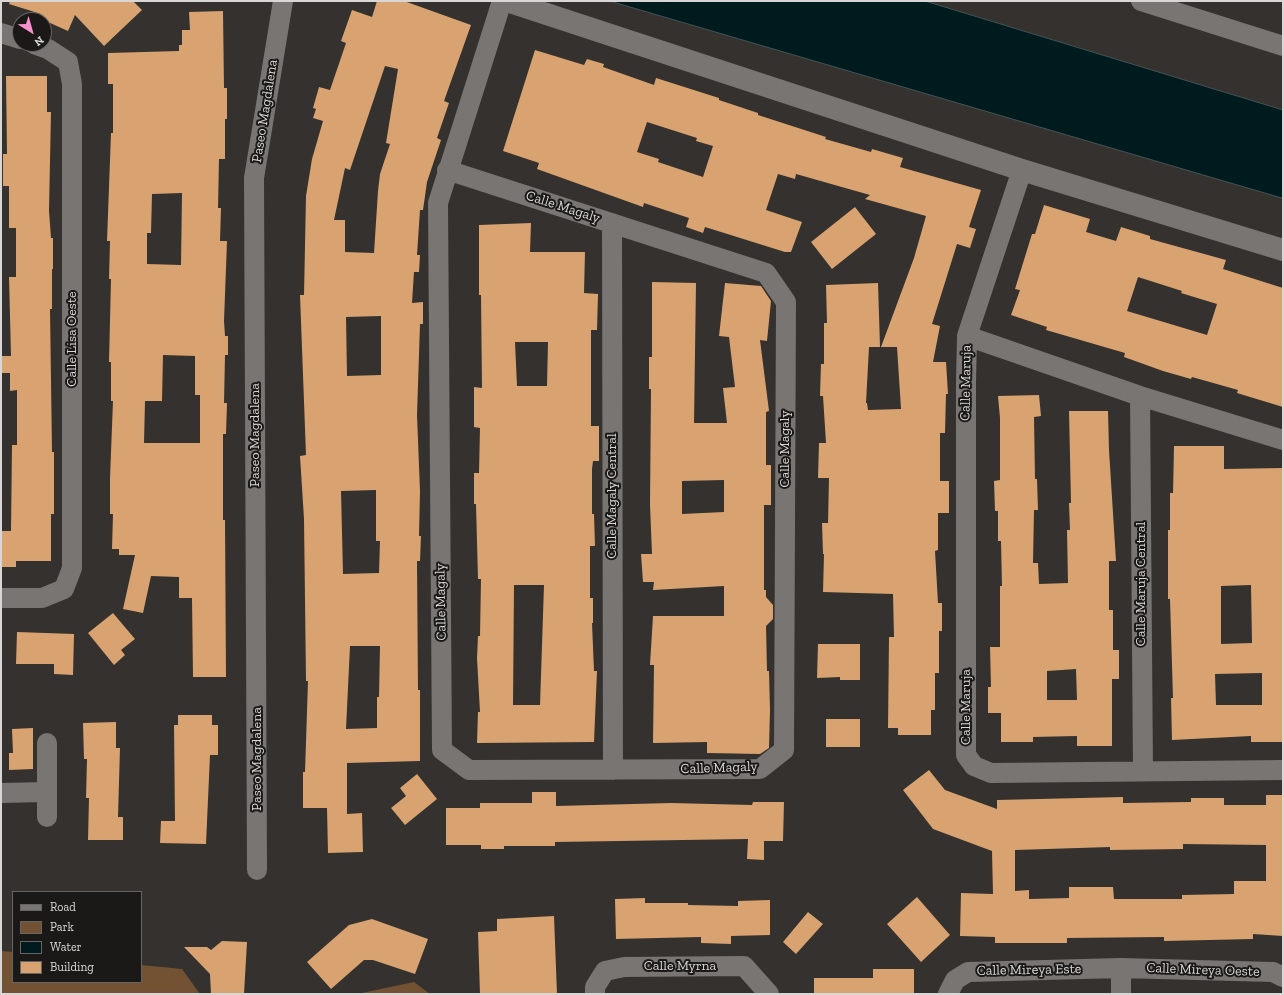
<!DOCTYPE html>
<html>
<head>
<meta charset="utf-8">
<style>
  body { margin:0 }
  #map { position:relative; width:1284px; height:995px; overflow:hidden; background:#34312f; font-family:"Zilla Slab",serif }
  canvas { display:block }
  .frame { position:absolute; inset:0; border:2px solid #d9d7d6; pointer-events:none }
  .legend { position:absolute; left:12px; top:891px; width:130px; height:92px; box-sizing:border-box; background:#1b1918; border:1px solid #676564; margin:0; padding:5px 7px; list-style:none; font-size:12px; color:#d9d7d6 }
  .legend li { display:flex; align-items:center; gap:8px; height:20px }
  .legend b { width:20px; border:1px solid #676564 }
  .north { position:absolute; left:12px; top:12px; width:40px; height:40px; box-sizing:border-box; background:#1b1918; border:1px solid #676564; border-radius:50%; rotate:143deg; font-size:11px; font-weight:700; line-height:16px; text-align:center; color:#d9d7d6 }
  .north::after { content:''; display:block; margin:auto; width:14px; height:18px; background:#f790ce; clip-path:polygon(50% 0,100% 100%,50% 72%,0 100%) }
</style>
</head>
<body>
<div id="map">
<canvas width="1284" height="995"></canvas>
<div class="frame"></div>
<ul class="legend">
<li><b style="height:5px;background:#787572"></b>Road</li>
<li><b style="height:11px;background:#725233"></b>Park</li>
<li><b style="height:11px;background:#001b1d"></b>Water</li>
<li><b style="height:11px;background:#d8a370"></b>Building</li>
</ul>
<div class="north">N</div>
</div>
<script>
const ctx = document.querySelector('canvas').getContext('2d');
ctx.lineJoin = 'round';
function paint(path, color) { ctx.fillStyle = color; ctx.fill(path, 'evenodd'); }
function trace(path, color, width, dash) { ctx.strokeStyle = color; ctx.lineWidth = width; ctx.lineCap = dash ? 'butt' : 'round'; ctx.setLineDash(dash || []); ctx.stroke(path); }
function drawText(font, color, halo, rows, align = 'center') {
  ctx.font = font + ' "Zilla Slab",serif'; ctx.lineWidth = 4; ctx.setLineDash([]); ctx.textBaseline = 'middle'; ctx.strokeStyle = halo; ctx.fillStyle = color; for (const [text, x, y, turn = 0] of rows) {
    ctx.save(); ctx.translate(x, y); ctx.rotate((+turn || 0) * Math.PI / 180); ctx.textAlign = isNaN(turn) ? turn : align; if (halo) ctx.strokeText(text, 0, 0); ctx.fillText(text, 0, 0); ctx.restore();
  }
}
paint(new Path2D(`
  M 1,951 L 13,952 L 13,982 L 141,982 L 141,965 L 182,969 L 200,994 L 1,994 Z
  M 414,982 L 430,994 L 357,994 Z`), '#725233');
const water = new Path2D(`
  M 610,1 L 925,1 L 1283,110 L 1283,198 Z`);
paint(water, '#001b1d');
trace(water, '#415354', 1);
paint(new Path2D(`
  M 10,1 L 133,1 L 142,10 L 104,46 L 75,15 L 68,31 L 39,18 L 41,14 L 9,4 Z
  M 377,1 L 404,1 L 471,25 L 444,101 L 449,103 L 437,138 L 441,140 L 427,182 L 423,210 L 420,210 L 417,255 L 420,255 L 419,272 L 414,272 L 412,303 L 423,302 L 423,324 L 420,324 L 417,415 L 420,491 L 419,536 L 421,536 L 420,561 L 417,561 L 418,690 L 420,690 L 420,761 L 347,763 L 347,814 L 362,813 L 363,852 L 328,853 L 327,808 L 303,808 L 303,772 L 305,772 L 308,681 L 306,681 L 304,519 L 300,456 L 306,455 L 300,295 L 304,295 L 306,196 L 312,159 L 323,121 L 313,118 L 316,109 L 313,108 L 319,87 L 330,90 L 346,43 L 341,41 L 352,10 L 372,17 ZM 385,66 L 398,69 L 386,143 L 390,144 L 380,174 L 378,191 L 374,253 L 345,252 L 345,220 L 334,220 L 345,168 L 350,170 ZM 381,316 L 381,375 L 347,376 L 346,317 ZM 376,490 L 376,541 L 380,541 L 379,573 L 343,574 L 341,491 ZM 350,646 L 380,646 L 379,697 L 377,697 L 377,728 L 346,729 Z
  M 223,11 L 224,88 L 227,88 L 227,119 L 225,119 L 225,159 L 219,159 L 218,208 L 221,208 L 220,241 L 227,241 L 224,321 L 225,336 L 228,336 L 228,355 L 225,355 L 224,403 L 227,403 L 226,434 L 223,434 L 223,520 L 225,520 L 226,677 L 193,677 L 192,598 L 179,598 L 179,577 L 151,576 L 143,613 L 123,609 L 135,555 L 119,555 L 119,549 L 112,549 L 113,514 L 110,514 L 110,478 L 113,401 L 111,401 L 111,362 L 109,362 L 111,279 L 109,279 L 110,241 L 107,241 L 111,133 L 113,133 L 113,84 L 108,84 L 108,53 L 179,51 L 179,45 L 182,45 L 182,30 L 190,30 L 189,12 ZM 182,193 L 181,265 L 147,264 L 147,233 L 151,233 L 152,194 ZM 163,355 L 195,356 L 195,395 L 200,395 L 200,443 L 144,443 L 145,401 L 162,401 Z
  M 535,50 L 584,65 L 587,59 L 604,64 L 603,67 L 654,85 L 656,78 L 719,98 L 719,100 L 758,113 L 758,115 L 826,137 L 825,139 L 871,152 L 872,149 L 903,158 L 900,167 L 981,190 L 969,227 L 976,229 L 970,248 L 957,244 L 932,324 L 940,326 L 933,362 L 946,362 L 948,394 L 946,394 L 945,433 L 940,433 L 940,481 L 949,481 L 949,513 L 938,513 L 938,550 L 935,551 L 938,603 L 942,603 L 942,631 L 939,631 L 939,673 L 935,673 L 935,710 L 931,710 L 931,735 L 898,735 L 898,728 L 888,728 L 889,637 L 894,637 L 893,594 L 823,592 L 824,554 L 823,554 L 822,523 L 828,523 L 829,478 L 818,478 L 819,443 L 826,443 L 823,396 L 820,396 L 821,364 L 824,364 L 824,323 L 827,323 L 826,285 L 878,283 L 880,347 L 869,347 L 866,403 L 867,403 L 868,410 L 901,409 L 897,347 L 881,347 L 914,258 L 926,216 L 865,199 L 870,195 L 796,174 L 795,179 L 778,174 L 766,210 L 802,222 L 791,252 L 785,252 L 705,227 L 703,233 L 686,227 L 689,218 L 644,203 L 643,207 L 537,169 L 539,163 L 503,151 ZM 647,122 L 697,138 L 696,141 L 713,146 L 703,177 L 658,162 L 659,159 L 637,152 Z
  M 6,76 L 47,76 L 47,112 L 51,112 L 49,211 L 51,238 L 53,238 L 53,269 L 52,269 L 52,309 L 50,309 L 52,452 L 54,452 L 54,514 L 51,514 L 51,561 L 16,561 L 16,567 L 1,567 L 1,531 L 11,531 L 12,445 L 17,445 L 17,390 L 10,391 L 10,373 L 1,373 L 1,356 L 11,356 L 9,277 L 16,277 L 16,228 L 9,228 L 9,186 L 3,186 L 3,154 L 7,154 Z
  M 1044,205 L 1090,219 L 1086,232 L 1116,241 L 1121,227 L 1150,236 L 1150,239 L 1226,260 L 1223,269 L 1283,288 L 1283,407 L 1237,393 L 1238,390 L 1192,377 L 1191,379 L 1163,371 L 1124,357 L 1125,353 L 1046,330 L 1047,327 L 1011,315 L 1020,290 L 1015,289 L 1032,234 L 1035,234 ZM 1138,277 L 1182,291 L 1181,293 L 1217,304 L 1207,335 L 1127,311 Z
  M 855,207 L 876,234 L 832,269 L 811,242 Z
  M 531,223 L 530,252 L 585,252 L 584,293 L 598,294 L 597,330 L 591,330 L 591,426 L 599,426 L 599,461 L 593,461 L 592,469 L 592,514 L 594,514 L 595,546 L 590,546 L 590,598 L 593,598 L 593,623 L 592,623 L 594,671 L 597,671 L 594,742 L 477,743 L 478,712 L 480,712 L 477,658 L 478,636 L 480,636 L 481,579 L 478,579 L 476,504 L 474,504 L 474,473 L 479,473 L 480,428 L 474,427 L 474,387 L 482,388 L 481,295 L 479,295 L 479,225 ZM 515,342 L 548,342 L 547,386 L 517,386 ZM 514,585 L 544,585 L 540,705 L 513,705 Z
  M 652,282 L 696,283 L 694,423 L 727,423 L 723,388 L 735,387 L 729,337 L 719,336 L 725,283 L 761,286 L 771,301 L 767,341 L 760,340 L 769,411 L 766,412 L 766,465 L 771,465 L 771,505 L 764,505 L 764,590 L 766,590 L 766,597 L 773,605 L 773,619 L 766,626 L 767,671 L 769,671 L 770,710 L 769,748 L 760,754 L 707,753 L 707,742 L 653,743 L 654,665 L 650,665 L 653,616 L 724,616 L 724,586 L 653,590 L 654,582 L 643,582 L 641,554 L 652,554 L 650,505 L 651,389 L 649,389 L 649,357 L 652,357 ZM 724,480 L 724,512 L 682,514 L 682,481 Z
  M 1039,395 L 1041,416 L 1034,417 L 1035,479 L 1037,479 L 1038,510 L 1034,510 L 1033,563 L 1038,563 L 1039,584 L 1068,583 L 1067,530 L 1070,530 L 1069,503 L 1071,503 L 1069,411 L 1108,411 L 1109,450 L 1116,561 L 1109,561 L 1109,610 L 1113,610 L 1113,650 L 1119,650 L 1119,679 L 1112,679 L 1112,746 L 1077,746 L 1077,736 L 1033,737 L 1033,742 L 1001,742 L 1001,713 L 988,713 L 988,687 L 991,687 L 990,647 L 1000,647 L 1000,586 L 1002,586 L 1001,541 L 998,541 L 998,511 L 995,511 L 994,481 L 1000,480 L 1000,418 L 998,396 ZM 1076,669 L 1077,700 L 1047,700 L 1047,671 Z
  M 1174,446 L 1224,446 L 1224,469 L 1283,468 L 1283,742 L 1251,742 L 1251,736 L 1172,740 L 1171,698 L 1173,698 L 1170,599 L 1168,599 L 1168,530 L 1170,530 L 1170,493 L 1173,493 ZM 1251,585 L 1252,643 L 1221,644 L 1221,586 ZM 1262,673 L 1262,705 L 1216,705 L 1215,674 Z
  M 113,613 L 135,639 L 121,650 L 125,655 L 114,665 L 88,633 Z
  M 17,632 L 74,634 L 73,675 L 54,674 L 54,664 L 16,664 Z
  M 818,644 L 860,644 L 860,680 L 840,680 L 840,677 L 817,678 Z
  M 178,715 L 212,715 L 212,725 L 218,725 L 218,755 L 210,755 L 206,844 L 160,843 L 161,821 L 175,821 L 174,725 L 178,725 Z
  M 826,719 L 860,719 L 860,747 L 826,747 Z
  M 116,722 L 116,748 L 120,748 L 118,817 L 123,817 L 123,840 L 88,840 L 89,798 L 86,798 L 87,759 L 84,759 L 83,723 Z
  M 33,728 L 33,769 L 9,770 L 9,753 L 13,753 L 12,729 Z
  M 929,770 L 945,790 L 997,809 L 997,800 L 1123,797 L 1123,803 L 1191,802 L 1191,798 L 1224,798 L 1224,805 L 1266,805 L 1266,795 L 1283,795 L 1283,936 L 1253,934 L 1253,939 L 1164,941 L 1164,937 L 1067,938 L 1067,943 L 995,943 L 995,937 L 960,936 L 961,893 L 993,894 L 992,851 L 933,829 L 903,790 ZM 1183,844 L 1266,845 L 1266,881 L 1234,881 L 1234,894 L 1182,895 L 1182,899 L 1114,899 L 1113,887 L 1069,887 L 1069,898 L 1029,899 L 1029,890 L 1015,891 L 1015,850 L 1110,847 L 1110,850 L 1183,849 Z
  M 417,774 L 437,799 L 405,825 L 391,808 L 406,796 L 400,788 Z
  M 532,792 L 556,792 L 556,806 L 671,803 L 752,805 L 753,802 L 784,802 L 783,841 L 764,841 L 764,860 L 747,859 L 748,839 L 555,842 L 555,846 L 504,846 L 504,849 L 481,849 L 481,845 L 446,845 L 446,808 L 480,808 L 480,803 L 532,803 Z
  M 917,897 L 950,935 L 921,962 L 887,924 Z
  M 645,898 L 645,903 L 688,903 L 688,905 L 738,906 L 738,901 L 770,900 L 770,935 L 731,936 L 731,944 L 701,943 L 701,937 L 616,939 L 615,899 Z
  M 808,912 L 823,924 L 796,954 L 783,942 Z
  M 554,916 L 557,994 L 480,994 L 478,932 L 497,931 L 497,919 Z
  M 372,919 L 428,939 L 415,974 L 373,960 L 364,960 L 331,989 L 307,962 L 349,925 Z
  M 222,941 L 247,942 L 244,994 L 211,994 L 210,974 L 184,947 L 207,947 L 211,950 Z
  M 873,969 L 914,969 L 914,994 L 814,994 L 814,978 L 873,978 Z`), '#d8a370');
trace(new Path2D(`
  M 1141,1 L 1283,46
  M 1,33 L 20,39
  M 447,170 L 766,273 L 786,302 L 784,750 L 760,769 L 469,770 L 442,750 L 438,203 L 502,1
  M 1022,170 L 967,336 L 966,382 L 966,755 L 974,766 L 991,773 L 1283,770
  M 612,223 L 613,770
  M 967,336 L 1140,396 L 1283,440
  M 1140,396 L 1143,771
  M 1,598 L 42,598 L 64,589 L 72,568 L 72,84 L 68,62 L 48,49 L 34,44
  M 47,743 L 47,817
  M 1,793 L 47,792
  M 257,870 L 254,178 L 283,1
  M 595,994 L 595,987 L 605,971 L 624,967 L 744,966 L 769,994
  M 948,994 L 955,980 L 968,972 L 1121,968 L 1273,972 L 1283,977
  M 1121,994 L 1121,968`), '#787572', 20);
trace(new Path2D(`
  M 507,1 L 1022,170 L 1283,250`), '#787572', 22);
drawText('14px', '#d9d7d6', '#1b1918', [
  ["Paseo Magdalena",265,111,-81],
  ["Calle Magaly",563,207,18],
  ["Calle Lisa Oeste",72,339,-90],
  ["Calle Maruja",966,383,-89],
  ["Paseo Magdalena",255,435,-90],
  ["Calle Magaly",785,449,-90],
  ["Calle Magaly Central",612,496,-90],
  ["Calle Maruja Central",1141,584,-90],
  ["Calle Magaly",441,602,-91],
  ["Calle Maruja",966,707,-90],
  ["Paseo Magdalena",257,759,-90],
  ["Calle Magaly",719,768,-2],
  ["Calle Myrna",680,966],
  ["Calle Mireya Este",1029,970,-1],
  ["Calle Mireya Oeste",1203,970,2]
]);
</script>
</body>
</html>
